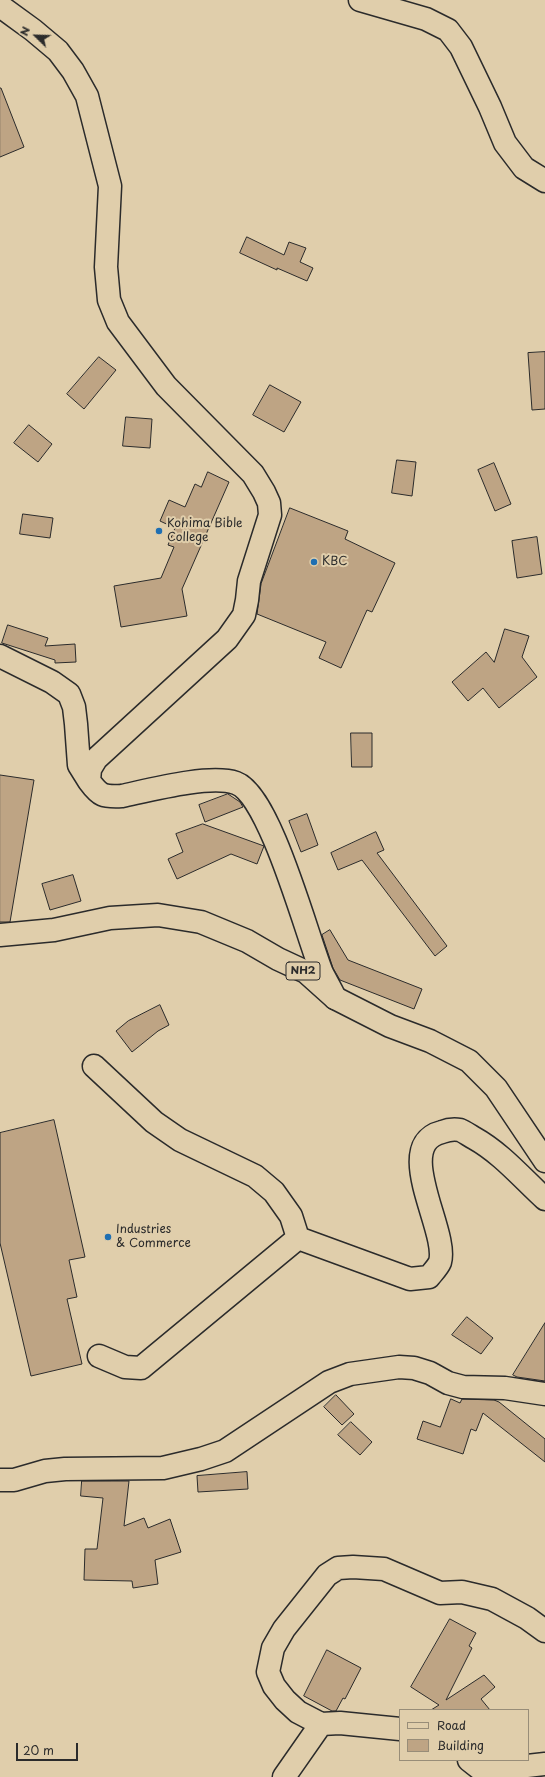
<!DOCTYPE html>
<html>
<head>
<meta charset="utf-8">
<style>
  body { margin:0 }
  #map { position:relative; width:545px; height:1777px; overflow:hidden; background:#e0ceab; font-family:"Playpen Sans",sans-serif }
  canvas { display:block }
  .legend { position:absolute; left:399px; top:1709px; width:130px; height:52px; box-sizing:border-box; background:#e0ceab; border:1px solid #988d78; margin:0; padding:5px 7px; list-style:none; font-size:12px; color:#2b2b2b }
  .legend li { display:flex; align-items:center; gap:8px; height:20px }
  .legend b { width:20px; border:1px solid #988d78 }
  .north { position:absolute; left:16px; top:16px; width:40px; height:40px; -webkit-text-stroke:3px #e0ceab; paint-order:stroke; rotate:293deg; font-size:11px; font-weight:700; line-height:16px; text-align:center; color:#2b2b2b }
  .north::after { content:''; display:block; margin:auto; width:14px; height:18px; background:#2b2b2b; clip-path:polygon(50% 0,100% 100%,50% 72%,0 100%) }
  .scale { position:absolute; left:16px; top:1743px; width:62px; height:18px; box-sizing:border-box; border:2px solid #2b2b2b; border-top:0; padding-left:5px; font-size:12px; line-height:14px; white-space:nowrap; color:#2b2b2b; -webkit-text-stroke:3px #e0ceab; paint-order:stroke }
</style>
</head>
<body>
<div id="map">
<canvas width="545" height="1777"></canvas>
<ul class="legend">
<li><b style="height:5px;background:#e0ceab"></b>Road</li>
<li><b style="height:11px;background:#bea484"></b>Building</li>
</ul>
<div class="north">N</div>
<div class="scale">20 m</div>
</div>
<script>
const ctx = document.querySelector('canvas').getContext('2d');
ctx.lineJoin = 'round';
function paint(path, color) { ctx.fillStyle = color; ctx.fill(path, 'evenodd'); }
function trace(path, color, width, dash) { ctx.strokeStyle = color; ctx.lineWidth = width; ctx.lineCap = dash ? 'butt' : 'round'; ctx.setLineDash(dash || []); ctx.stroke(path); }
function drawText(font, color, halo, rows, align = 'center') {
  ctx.font = font + ' "Playpen Sans",sans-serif'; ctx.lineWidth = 4; ctx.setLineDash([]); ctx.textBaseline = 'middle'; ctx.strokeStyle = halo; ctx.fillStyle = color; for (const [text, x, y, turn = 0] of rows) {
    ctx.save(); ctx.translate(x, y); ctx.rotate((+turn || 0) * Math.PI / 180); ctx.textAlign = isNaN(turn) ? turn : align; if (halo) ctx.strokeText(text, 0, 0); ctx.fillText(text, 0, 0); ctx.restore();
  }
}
const building = new Path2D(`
  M 0,88 L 1,88 L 24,147 L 0,157 Z
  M 247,237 L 284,255 L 289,242 L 306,248 L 300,262 L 313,268 L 307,281 L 277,268 L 277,270 L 240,253 Z
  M 545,352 L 545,409 L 532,410 L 528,353 Z
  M 99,357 L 116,370 L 84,409 L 67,394 Z
  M 270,385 L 301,402 L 284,432 L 253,415 Z
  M 126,417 L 152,419 L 150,448 L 123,446 Z
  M 29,425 L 52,444 L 38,462 L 14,443 Z
  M 397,460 L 416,462 L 412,496 L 392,493 Z
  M 494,463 L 511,504 L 495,511 L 478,470 Z
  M 208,472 L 229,482 L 182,589 L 187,616 L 121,627 L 114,586 L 161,578 L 174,547 L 168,545 L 175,528 L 160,521 L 169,500 L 185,507 L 195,484 L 201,487 Z
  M 290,508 L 348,531 L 345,539 L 395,563 L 372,612 L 367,610 L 341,668 L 319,658 L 326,642 L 257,614 L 261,584 Z
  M 23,514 L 53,518 L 50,538 L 20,534 Z
  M 537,537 L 542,574 L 517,578 L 512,541 Z
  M 8,625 L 48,638 L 45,646 L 75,644 L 76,662 L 55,663 L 55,660 L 2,643 Z
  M 505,629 L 529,636 L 522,657 L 537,677 L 499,708 L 483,688 L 468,701 L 452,682 L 486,652 L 494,662 Z
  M 351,733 L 372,733 L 372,767 L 352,767 Z
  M 0,775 L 34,780 L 10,922 L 0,922 Z
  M 228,794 L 240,802 L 243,807 L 205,822 L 199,805 Z
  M 307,814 L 318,845 L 301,852 L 289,821 Z
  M 203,824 L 264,846 L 257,864 L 231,854 L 177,879 L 168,859 L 183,852 L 176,834 Z
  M 376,832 L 384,850 L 377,853 L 447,946 L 435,956 L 362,860 L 338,870 L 331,853 Z
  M 73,875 L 81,901 L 50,910 L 42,884 Z
  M 330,930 L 348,960 L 422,989 L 414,1009 L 340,980 L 333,968 L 322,935 Z
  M 160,1005 L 169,1025 L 158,1031 L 132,1052 L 116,1031 L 128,1021 Z
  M 54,1120 L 85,1257 L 69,1260 L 77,1297 L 67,1299 L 82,1364 L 31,1376 L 0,1243 L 0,1133 Z
  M 467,1317 L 493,1338 L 481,1354 L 452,1335 Z
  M 545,1323 L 545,1381 L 517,1377 L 513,1375 Z
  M 336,1395 L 354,1414 L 342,1425 L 324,1407 Z
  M 451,1399 L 460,1403 L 462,1399 L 494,1400 L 499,1402 L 545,1439 L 545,1462 L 483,1413 L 476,1431 L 471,1429 L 463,1454 L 417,1439 L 423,1421 L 440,1427 Z
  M 351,1422 L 372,1442 L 360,1455 L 338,1435 Z
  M 247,1472 L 248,1489 L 198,1492 L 197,1476 Z
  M 82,1481 L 129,1481 L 124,1526 L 144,1518 L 148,1528 L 170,1519 L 181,1552 L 155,1560 L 158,1584 L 133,1588 L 132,1581 L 84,1580 L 85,1549 L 97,1549 L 103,1498 L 81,1496 Z
  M 450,1619 L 476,1633 L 469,1646 L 472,1648 L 446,1700 L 484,1675 L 495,1687 L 481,1699 L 490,1710 L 431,1710 L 439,1705 L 411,1687 Z
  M 327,1650 L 361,1668 L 345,1699 L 343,1698 L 336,1711 L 332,1711 L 304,1696 Z`);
paint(building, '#bea484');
trace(building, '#2b2b2b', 1);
const minor = new Path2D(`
  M 360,0 L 426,19 L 448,30 L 461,47 L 490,107 L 505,143 L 524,168 L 545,181
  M 0,6 L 33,30 L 58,51 L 73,71 L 87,96 L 110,186 L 106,267 L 109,300 L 118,322 L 166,386 L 253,474 L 264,492 L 269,503 L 270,515 L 249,581 L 247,600 L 244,615 L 227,639 L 96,759 L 90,769 L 89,781 C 100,796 103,797 122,796 C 150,790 210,774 236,783 C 270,795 307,936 322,973 C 326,981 331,989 335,998
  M 0,656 L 52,682 L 69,694 L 74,707 L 76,724 L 79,765 L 89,781
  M 94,1066 L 154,1122 L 180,1140 L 255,1176 L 274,1192 L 291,1216 L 298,1238 L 410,1279 L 429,1277 C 432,1273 438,1267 440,1262 C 449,1231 391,1145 442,1132 C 447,1130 455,1129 460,1130 C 465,1132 470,1136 474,1138 C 501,1153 522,1178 545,1199
  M 99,1356 L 125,1367 L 141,1368 L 298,1238
  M 0,1480 L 14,1480 L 45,1471 L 65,1469 L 163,1468 L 201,1459 L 225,1451 L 329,1382 L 350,1374 L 399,1367 L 414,1368 L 430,1373 L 448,1383 L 463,1387 L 505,1388 L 545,1394
  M 400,1729 L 340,1723 L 321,1724 L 298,1712 L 285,1700 L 274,1686 L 268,1672 L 273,1648 L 284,1629 L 327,1575 L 338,1568 L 353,1567 L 384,1569 L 440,1593 L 462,1592 L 492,1599 L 527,1618 L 545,1631
  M 469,1760 L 483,1771 L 545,1764
  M 284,1777 L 321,1724`);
const highway = new Path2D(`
  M 0,935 L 54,930 L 110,918 L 158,915 L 201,922 L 247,941 L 278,959 L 306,972 L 335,998 L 390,1026 L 430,1041 L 469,1061 L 496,1088 L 545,1161`);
trace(minor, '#2b2b2b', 25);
trace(highway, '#2b2b2b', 25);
trace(minor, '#e0ceab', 22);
trace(highway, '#e0ceab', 22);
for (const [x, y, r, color] of [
  [159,531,4,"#1f6fb2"],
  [314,562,4,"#1f6fb2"],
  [108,1237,4,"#1f6fb2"]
]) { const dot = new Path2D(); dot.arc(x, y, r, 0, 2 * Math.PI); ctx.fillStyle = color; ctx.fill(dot); trace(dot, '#e0ceab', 1.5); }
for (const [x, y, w] of [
  [303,971,34]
]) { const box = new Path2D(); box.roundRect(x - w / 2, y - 9, w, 18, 3); ctx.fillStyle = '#e0ceab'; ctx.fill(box); trace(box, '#2b2b2b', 1); }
drawText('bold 11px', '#2b2b2b', null, [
  ["NH2",303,971]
]);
drawText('12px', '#2b2b2b', '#e0ceab', [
  ["Kohima Bible",167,524],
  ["College",167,538],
  ["KBC",322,562],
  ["Industries",116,1230],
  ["& Commerce",116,1244]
], 'left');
</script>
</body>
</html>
